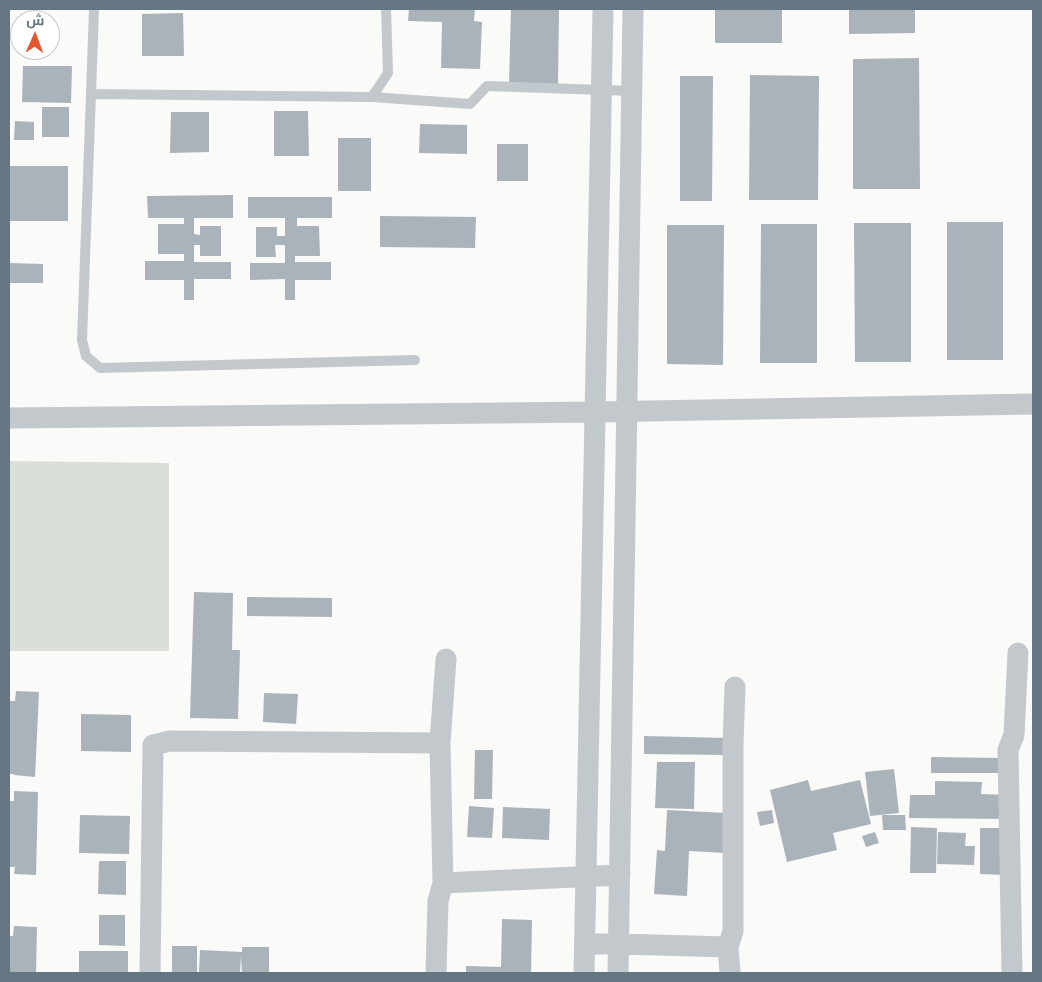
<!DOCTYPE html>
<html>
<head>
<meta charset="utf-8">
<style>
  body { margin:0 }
  #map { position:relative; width:1042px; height:982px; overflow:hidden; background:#fafaf8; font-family:Karla,Cairo,sans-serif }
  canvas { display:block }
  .frame { position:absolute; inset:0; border:10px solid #657683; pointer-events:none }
  .north { position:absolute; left:10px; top:10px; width:50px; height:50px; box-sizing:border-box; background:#fff; border:1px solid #c1c8cd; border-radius:50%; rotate:2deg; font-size:14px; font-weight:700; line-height:20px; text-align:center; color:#657683 }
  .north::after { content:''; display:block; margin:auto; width:18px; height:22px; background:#e4572e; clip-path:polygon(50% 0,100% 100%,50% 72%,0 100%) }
</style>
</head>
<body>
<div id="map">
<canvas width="1042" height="982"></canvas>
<div class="frame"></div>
<div class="north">ش</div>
</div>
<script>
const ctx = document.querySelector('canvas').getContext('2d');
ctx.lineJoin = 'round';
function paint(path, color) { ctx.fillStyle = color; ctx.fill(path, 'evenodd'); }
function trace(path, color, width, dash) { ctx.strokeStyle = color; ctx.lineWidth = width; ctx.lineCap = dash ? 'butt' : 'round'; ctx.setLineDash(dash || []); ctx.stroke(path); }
paint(new Path2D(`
  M 9,461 L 169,463 L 169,651 L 9,651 Z`), '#dadfd7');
paint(new Path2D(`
  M 409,9 L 475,9 L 474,21 L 482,22 L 480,69 L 441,68 L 442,22 L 408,21 Z
  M 511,9 L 559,9 L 558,84 L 509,83 Z
  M 715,9 L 782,9 L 782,43 L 715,43 Z
  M 849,9 L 915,9 L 915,33 L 849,34 Z
  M 183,13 L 184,56 L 142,56 L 142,14 Z
  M 919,58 L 920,189 L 853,189 L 853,59 Z
  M 23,66 L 72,66 L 71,103 L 22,102 Z
  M 750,75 L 819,76 L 818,200 L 749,200 Z
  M 680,76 L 713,76 L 712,201 L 680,201 Z
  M 42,107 L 69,107 L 69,137 L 42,137 Z
  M 274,111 L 308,111 L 309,156 L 274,156 Z
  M 171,112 L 209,112 L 209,152 L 170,153 Z
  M 15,121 L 34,122 L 34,140 L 14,140 Z
  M 420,124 L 467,125 L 467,154 L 419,153 Z
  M 338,138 L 371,138 L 371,191 L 338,191 Z
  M 497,144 L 528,144 L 528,181 L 497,181 Z
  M 9,166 L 68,166 L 68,221 L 9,221 Z
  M 233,195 L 233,218 L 194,218 L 194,234 L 200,235 L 200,226 L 221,226 L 221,256 L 200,256 L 200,245 L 194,245 L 194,262 L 231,262 L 231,279 L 194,279 L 194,300 L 184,300 L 184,280 L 145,280 L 145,261 L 184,261 L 184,254 L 158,254 L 158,224 L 184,224 L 184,218 L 148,218 L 147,196 Z
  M 248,197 L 332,197 L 332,218 L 297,218 L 297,226 L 319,226 L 320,256 L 295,256 L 295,262 L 331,262 L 331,280 L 295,280 L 295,300 L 285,300 L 285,279 L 250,280 L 250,263 L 285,263 L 285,245 L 275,245 L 276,257 L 256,257 L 256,227 L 277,227 L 277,236 L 285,236 L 285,218 L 248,218 Z
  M 380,216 L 476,217 L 475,248 L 380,247 Z
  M 947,222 L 1003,222 L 1003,360 L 947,360 Z
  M 854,223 L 911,223 L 911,362 L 855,362 Z
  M 761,224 L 817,224 L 817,363 L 760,363 Z
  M 667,225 L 724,225 L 723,365 L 667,364 Z
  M 9,263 L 43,264 L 43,283 L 9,283 Z
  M 194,592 L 233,593 L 232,650 L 240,650 L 238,719 L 190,718 Z
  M 247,597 L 332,598 L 332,617 L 247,616 Z
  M 16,691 L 39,692 L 35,777 L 14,775 L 14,774 L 9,774 L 9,701 L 15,701 Z
  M 264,693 L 298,694 L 296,724 L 263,722 Z
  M 81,714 L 131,715 L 131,752 L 81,751 Z
  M 644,736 L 729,738 L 728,755 L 644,754 Z
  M 475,750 L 493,750 L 492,799 L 474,799 Z
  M 931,757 L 1002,758 L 1002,773 L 931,773 Z
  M 657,762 L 695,762 L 694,809 L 655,808 Z
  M 894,769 L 899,813 L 870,816 L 865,772 Z
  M 808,780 L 811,791 L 860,780 L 871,824 L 833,833 L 837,850 L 787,862 L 770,790 Z
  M 935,781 L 982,782 L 981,794 L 1008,795 L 1007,819 L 909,818 L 910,795 L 935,795 Z
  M 14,791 L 38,792 L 36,875 L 14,874 L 15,867 L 9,867 L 9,801 L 14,801 Z
  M 469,806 L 494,808 L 492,838 L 467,837 Z
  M 503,807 L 550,809 L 549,840 L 502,838 Z
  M 667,810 L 727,813 L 725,853 L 689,851 L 687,896 L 654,894 L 657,850 L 665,851 Z
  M 772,810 L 774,823 L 760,826 L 757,812 Z
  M 80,815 L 130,816 L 129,854 L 79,853 Z
  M 882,815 L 905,815 L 906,830 L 883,830 Z
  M 911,827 L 937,828 L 936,873 L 910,873 Z
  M 980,828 L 1008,828 L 1007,875 L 980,874 Z
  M 875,832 L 879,843 L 866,847 L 862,836 Z
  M 938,832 L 966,833 L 965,846 L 975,846 L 974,865 L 937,864 Z
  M 99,861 L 126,861 L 126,895 L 98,894 Z
  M 99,915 L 125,915 L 125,946 L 99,945 Z
  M 502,919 L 532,920 L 531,973 L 466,973 L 466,966 L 501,967 Z
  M 14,926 L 37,927 L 36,973 L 9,973 L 9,936 L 13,936 Z
  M 172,946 L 197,946 L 197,973 L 172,973 Z
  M 242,947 L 269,947 L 269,973 L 242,973 L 241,956 L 240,973 L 199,973 L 200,950 L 242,952 Z
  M 79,951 L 128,951 L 128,973 L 79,973 Z`), '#aab3b9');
trace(new Path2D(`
  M 386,9 L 388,73 L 372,97 L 91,94 L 82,340 L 86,356 L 100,368 L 415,360
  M 91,94 L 94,9
  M 372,97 L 470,104 L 487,86 L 632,91`), '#c3c8cc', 10);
trace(new Path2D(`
  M 9,418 L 595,412 L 1033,404
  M 443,883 L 620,875
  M 585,944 L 619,944 L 728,947
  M 150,973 L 153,745 L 170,741 L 440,743
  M 436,973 L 438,901 L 443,883 L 440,743 L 446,659
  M 584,973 L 603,9
  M 618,973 L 633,9
  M 730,973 L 728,947 L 733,931 L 733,744 L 735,687
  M 1012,973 L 1008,750 L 1014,735 L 1018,653`), '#c3c8cc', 21);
</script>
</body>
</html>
